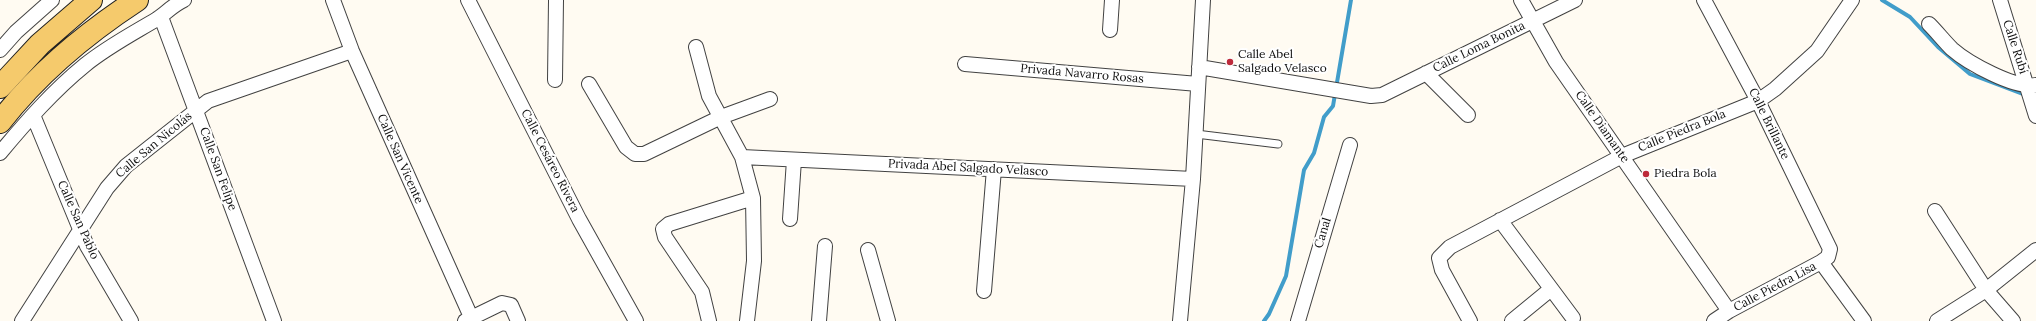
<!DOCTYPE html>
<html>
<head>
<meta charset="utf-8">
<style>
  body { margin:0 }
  canvas { display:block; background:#fffbf2 }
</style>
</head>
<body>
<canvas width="2036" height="321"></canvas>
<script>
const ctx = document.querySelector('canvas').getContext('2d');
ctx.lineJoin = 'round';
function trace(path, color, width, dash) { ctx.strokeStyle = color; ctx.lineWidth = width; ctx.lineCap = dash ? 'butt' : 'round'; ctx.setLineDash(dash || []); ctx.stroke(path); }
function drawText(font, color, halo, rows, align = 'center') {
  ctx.font = font + ' Lora,serif'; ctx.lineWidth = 4; ctx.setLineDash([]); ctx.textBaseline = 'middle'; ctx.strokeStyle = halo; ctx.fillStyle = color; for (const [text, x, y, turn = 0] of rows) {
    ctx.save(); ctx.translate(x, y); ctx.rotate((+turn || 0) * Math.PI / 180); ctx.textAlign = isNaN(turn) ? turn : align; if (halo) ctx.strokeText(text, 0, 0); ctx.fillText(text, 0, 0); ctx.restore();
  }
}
trace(new Path2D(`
  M 1882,0 L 1910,17 L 1938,47 L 1970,74 L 2028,96
  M 1264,321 L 1269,314 L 1286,276 L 1304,170 L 1314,153 L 1324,117 L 1333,106 L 1351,0`), '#419dca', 4);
const lane = new Path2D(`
  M 1196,134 L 1278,144`);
const street = new Path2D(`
  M 333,0 L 352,51 L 471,317
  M 468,0 L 579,219 L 636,321
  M 1521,0 L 1556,62 L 1729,311
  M 1704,0 L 1758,101 L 1830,249 L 1828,257 L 1821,262 L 1729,311 L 1714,321
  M 2000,0 L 2036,116
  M 161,17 L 274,321
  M 1929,24 C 1937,32 1944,41 1952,49 C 1968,63 2015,89 2036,85
  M 1110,30 L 1112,0
  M 696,47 L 709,96 L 742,157 L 753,198 L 754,261 L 747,321
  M 0,50 L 16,32 L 52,0
  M 965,64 L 1198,84
  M 1199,67 L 1371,96 L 1382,95 L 1575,0
  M 1426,73 L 1468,115
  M 555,80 L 556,0
  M 589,84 L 626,147 L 635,154 L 644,154 L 721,117 L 770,99
  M 33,115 L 87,246 L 131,321
  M 0,153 C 26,122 53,91 85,65 C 107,47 132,34 157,19 C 166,13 173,5 184,0
  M 742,157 L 1193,179
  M 1935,211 L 1986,290 L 2013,321
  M 790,219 L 794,160
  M 1500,220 L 1573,318
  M 868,250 L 888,321
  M 1821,262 L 1864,321
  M 984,291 L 994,169
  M 22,321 L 107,188 L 126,166 L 208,101 L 352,51
  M 465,321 L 502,303 L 511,305 L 518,321
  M 709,321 L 702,292 L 665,237 L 663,229 L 669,224 L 753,198
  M 819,321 L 825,246
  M 1180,321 L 1193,179 L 1203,0
  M 1298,321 L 1350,145
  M 1470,321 L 1442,270 L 1439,258 L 1450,247 L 1622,156 L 1758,101 L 1775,89 L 1817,51 L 1852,0
  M 1512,321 L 1551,289
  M 1937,321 L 1986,290 L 2036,250`);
const primary = new Path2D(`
  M 0,87 L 40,44 L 91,0
  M 0,122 C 38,73 85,34 137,0`);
trace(lane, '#424242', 9);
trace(street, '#424242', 16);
trace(primary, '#202020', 24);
trace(lane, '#fff', 7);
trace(street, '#fff', 14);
trace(primary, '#f5ca6c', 22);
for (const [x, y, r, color] of [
  [1230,62,4,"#bd2a3b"],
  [1646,174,4,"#bd2a3b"]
]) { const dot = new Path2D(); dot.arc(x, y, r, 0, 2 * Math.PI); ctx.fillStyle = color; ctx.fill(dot); trace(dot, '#fff', 1.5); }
drawText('12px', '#0f0f0f', '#fff', [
  ["Calle Loma Bonita",1479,47,-26],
  ["Calle Rubí",2015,47,72],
  ["Privada Navarro Rosas",1082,74,5],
  ["Calle Brillante",1769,124,64],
  ["Calle Diamante",1602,127,55],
  ["Calle Piedra Bola",1682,131,-22],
  ["Calle San Nicolás",154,145,-40],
  ["Calle San Vicente",400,159,66],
  ["Calle Cesáreo Rivera",550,161,63],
  ["Privada Abel Salgado Velasco",968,168,3],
  ["Calle San Felipe",218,169,70],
  ["Calle San Pablo",78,220,66],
  ["Canal",1323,233,-73],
  ["Calle Piedra Lisa",1775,287,-28]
]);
drawText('12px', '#0f0f0f', '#fff', [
  ["Calle Abel",1238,55],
  ["Salgado Velasco",1238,69],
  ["Piedra Bola",1654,174]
], 'left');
</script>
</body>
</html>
